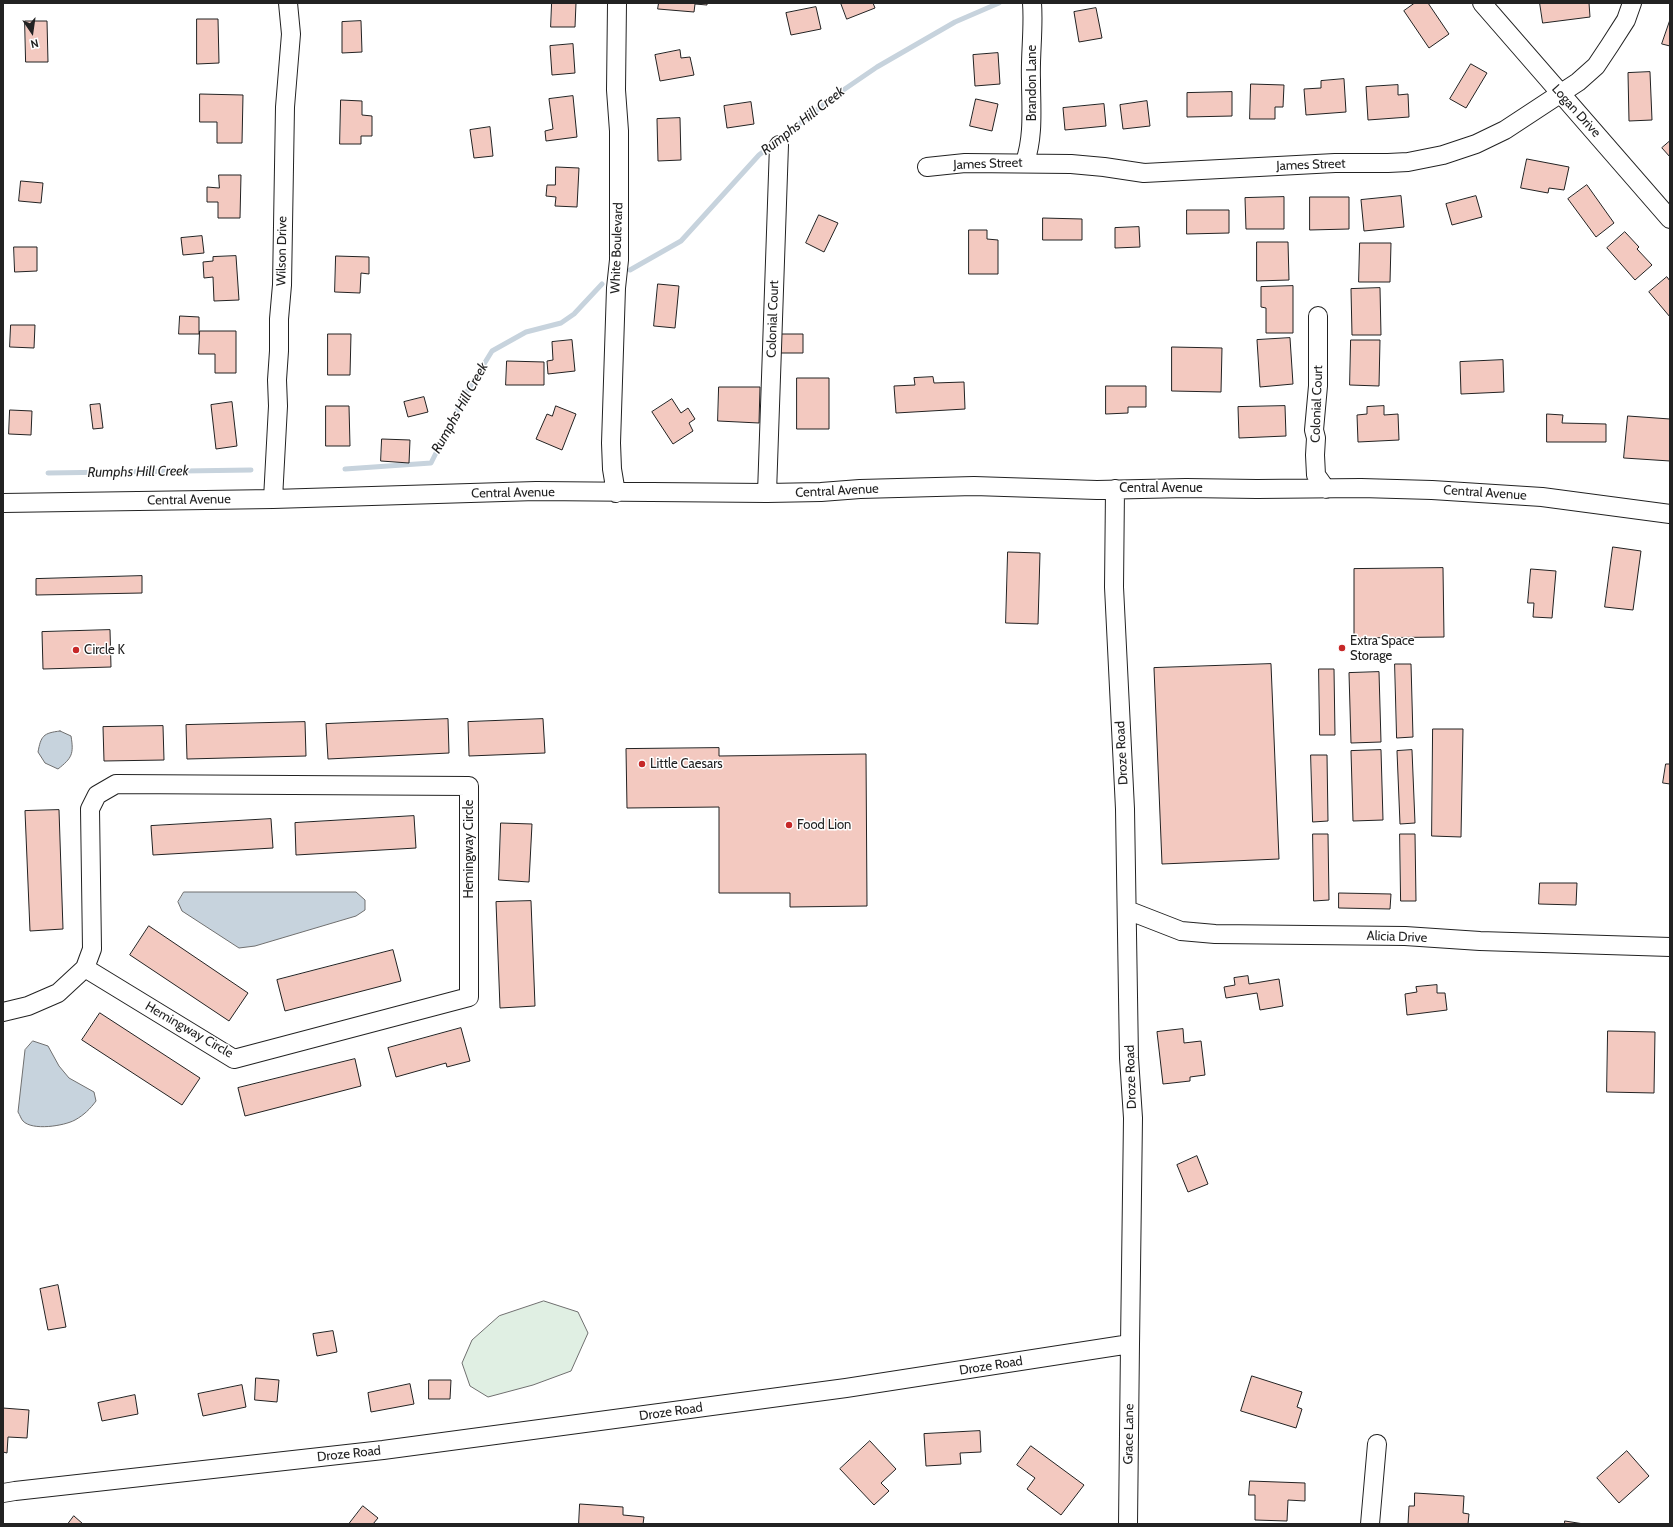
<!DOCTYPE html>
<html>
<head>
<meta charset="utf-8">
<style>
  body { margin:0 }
  #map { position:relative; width:1673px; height:1527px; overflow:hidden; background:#fff; font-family:Cabin,sans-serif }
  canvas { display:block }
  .frame { position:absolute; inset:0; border:4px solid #222; pointer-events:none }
  .north { position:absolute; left:12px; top:12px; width:40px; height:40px; -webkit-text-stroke:3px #fff; paint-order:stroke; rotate:167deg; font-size:11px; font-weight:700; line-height:16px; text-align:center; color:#222 }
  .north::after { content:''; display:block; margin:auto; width:14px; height:18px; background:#222; clip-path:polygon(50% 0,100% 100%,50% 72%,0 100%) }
</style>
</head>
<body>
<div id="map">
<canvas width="1673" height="1527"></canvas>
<div class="frame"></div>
<div class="north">N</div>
</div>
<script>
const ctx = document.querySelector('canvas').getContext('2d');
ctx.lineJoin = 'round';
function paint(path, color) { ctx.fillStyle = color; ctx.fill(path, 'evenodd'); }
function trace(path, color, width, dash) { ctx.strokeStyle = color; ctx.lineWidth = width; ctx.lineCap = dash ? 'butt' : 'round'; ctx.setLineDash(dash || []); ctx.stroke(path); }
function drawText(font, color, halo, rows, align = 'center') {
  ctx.font = font + ' Cabin,sans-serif'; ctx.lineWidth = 3; ctx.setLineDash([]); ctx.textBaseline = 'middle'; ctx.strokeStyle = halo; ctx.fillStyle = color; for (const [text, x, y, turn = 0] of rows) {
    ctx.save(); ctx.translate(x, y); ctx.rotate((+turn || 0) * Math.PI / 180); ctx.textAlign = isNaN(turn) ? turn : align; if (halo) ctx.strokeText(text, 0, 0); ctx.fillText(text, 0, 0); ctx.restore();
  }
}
const green = new Path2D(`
  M 544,1301 L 578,1312 L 588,1333 L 571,1371 L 533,1385 L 488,1397 L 470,1386 L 462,1363 L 472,1340 L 499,1316 Z`);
paint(green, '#e0efe3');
trace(green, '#6f6f6f', 1);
const water = new Path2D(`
  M 60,731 L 71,736 C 74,754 72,758 58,769 L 45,763 L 38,752 C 41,736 43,733 60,731 Z
  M 184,892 L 356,892 L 365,900 L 365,910 L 356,916 L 255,946 L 239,948 L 182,911 L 178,902 Z
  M 33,1041 L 48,1046 L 59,1066 L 69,1078 L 94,1092 L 96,1101 C 90,1109 84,1115 75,1120 C 64,1126 32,1131 23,1121 C 21,1119 20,1115 18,1112 L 25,1050 Z`);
paint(water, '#c7d3dd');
trace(water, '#6f6f6f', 1);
trace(new Path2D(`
  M 630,270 L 681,241 L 759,155 L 836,95 L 877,67 L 955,22 L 999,3
  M 345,469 L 431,463 L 465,395 L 492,351 L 526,332 L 561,323 L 574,314 L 602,284
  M 48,473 L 251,470`), '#c7d3dd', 5);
const building = new Path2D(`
  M 552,3 L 576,3 L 575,27 L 551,27 Z
  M 659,3 L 707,3 L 707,5 L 695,4 L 694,12 L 658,9 Z
  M 841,3 L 873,3 L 875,8 L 847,19 Z
  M 1415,3 L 1428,3 L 1449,34 L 1429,48 L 1404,11 Z
  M 1540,3 L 1589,3 L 1590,17 L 1543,23 Z
  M 816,7 L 821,29 L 791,35 L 786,13 Z
  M 1096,8 L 1102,38 L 1079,42 L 1074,12 Z
  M 197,19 L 218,19 L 219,63 L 197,64 Z
  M 1670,20 L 1670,46 L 1662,44 Z
  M 25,21 L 47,21 L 48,62 L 26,62 Z
  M 361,21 L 362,52 L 342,53 L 342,22 Z
  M 573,44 L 575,73 L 552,75 L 550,46 Z
  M 680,50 L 681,58 L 690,57 L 694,75 L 660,81 L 655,55 Z
  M 998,53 L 1000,84 L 975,86 L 973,55 Z
  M 1471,64 L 1487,73 L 1466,108 L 1450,99 Z
  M 1650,72 L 1652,120 L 1629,121 L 1628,73 Z
  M 1344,79 L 1346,112 L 1306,115 L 1304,89 L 1321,88 L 1321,81 Z
  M 1251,84 L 1284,85 L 1283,107 L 1275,107 L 1275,119 L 1250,119 Z
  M 1398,85 L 1398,95 L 1408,94 L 1409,117 L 1368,120 L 1366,87 Z
  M 1232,92 L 1232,116 L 1187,117 L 1187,93 Z
  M 200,94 L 243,95 L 242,143 L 217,143 L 217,122 L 200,122 Z
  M 573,96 L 577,137 L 546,141 L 545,131 L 553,129 L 549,99 Z
  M 976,99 L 998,104 L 992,131 L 970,126 Z
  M 341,100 L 362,101 L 362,115 L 372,116 L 372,136 L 361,136 L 361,144 L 340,144 Z
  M 1147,101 L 1150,126 L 1123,129 L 1120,105 Z
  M 751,102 L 754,124 L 727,128 L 724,106 Z
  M 1104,104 L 1106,126 L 1065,130 L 1063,108 Z
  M 680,118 L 681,160 L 658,161 L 657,119 Z
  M 490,127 L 493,156 L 474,158 L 470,130 Z
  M 1670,141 L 1670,157 L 1662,148 Z
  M 1527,159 L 1569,167 L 1564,190 L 1549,188 L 1548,193 L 1521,188 Z
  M 556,167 L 579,168 L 577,207 L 555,206 L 556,197 L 546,196 L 547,185 L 555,185 Z
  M 219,175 L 241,175 L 240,218 L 218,218 L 218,202 L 207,202 L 207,187 L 219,188 Z
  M 21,181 L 43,183 L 41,203 L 19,201 Z
  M 1587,185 L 1614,223 L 1596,237 L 1568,199 Z
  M 1401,196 L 1404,227 L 1364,231 L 1361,200 Z
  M 1476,196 L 1482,217 L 1452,225 L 1446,204 Z
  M 1284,197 L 1284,229 L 1246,229 L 1245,198 Z
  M 1310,197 L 1349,197 L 1349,229 L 1310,230 Z
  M 1187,210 L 1229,210 L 1229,233 L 1187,234 Z
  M 819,215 L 838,223 L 824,252 L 806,243 Z
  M 1043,218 L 1082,219 L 1082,240 L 1043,240 Z
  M 1139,227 L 1140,247 L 1115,248 L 1115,228 Z
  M 969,230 L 987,230 L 987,239 L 998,240 L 998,274 L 969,274 Z
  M 1625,232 L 1639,247 L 1637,249 L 1652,265 L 1635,280 L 1607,248 Z
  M 202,236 L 204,253 L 183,255 L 181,238 Z
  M 1257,242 L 1288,242 L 1289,280 L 1257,281 Z
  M 1360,243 L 1391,243 L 1390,282 L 1359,282 Z
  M 14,247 L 37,247 L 37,271 L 15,272 Z
  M 236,256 L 239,300 L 214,301 L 213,277 L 204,278 L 203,262 L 213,261 L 213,257 Z
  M 336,256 L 369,257 L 369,274 L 361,273 L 360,293 L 335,292 Z
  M 1667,277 L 1670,281 L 1670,317 L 1649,292 Z
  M 658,284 L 679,286 L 675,328 L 654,326 Z
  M 1293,286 L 1293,333 L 1266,333 L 1266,308 L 1261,307 L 1261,287 Z
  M 1380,288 L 1381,335 L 1352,335 L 1351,289 Z
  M 180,316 L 199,317 L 199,334 L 179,334 Z
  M 11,325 L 35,325 L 34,348 L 10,347 Z
  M 200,331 L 236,331 L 236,373 L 215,373 L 215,354 L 199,354 Z
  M 328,334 L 351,334 L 350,375 L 328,375 Z
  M 777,334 L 803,334 L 803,353 L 777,353 Z
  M 1290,338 L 1293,384 L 1260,387 L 1257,340 Z
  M 572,340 L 575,371 L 548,374 L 547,361 L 553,360 L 552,342 Z
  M 1351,340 L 1380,340 L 1379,386 L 1350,385 Z
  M 1172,347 L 1222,348 L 1221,392 L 1172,391 Z
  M 1503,360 L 1504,392 L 1461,394 L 1460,362 Z
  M 507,361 L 544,362 L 544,385 L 506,385 Z
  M 933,377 L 934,383 L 964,382 L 965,409 L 896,413 L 894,386 L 915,385 L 914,378 Z
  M 797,378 L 829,378 L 829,429 L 797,429 Z
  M 1106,386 L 1146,386 L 1146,407 L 1128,407 L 1128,413 L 1106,414 Z
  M 719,387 L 760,387 L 759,423 L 718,421 Z
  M 424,397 L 428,412 L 408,417 L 404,402 Z
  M 672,399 L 681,413 L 688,408 L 695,419 L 689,423 L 693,431 L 673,444 L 652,412 Z
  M 232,402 L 237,446 L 216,449 L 211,405 Z
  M 100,404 L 103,428 L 93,429 L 90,405 Z
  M 326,406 L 349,406 L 350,446 L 326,446 Z
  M 556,406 L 576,414 L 562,450 L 536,439 L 547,414 L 552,416 Z
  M 1285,406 L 1286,436 L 1239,438 L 1238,407 Z
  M 1384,406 L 1384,415 L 1398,414 L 1399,440 L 1358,442 L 1357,415 L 1367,414 L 1367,407 Z
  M 10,410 L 32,411 L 31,435 L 9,434 Z
  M 1547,414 L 1563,415 L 1562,423 L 1606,424 L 1606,442 L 1547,442 Z
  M 1628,416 L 1670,419 L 1670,461 L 1624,458 Z
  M 382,439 L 410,440 L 409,463 L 381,461 Z
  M 1613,547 L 1641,551 L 1633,610 L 1605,607 Z
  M 1008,552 L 1040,553 L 1038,624 L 1006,623 Z
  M 1443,568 L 1444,637 L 1354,638 L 1354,569 Z
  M 1531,569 L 1556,571 L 1552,618 L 1533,617 L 1534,603 L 1528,603 Z
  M 142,576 L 142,593 L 36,595 L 36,579 Z
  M 110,630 L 111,667 L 43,669 L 42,632 Z
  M 1271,664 L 1279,859 L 1162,864 L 1154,668 Z
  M 1395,664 L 1411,664 L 1413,737 L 1397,738 Z
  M 1319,669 L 1334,669 L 1335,735 L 1320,735 Z
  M 1379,672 L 1381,742 L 1351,743 L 1349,673 Z
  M 448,719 L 449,753 L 328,759 L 326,724 Z
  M 543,719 L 545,753 L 469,756 L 468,722 Z
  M 305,722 L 306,756 L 187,759 L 186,725 Z
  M 163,726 L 164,760 L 104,761 L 103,727 Z
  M 1433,729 L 1463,729 L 1461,837 L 1432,836 Z
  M 719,748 L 719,756 L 866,754 L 867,906 L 790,907 L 790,893 L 719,893 L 719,807 L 627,808 L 626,749 Z
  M 1381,750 L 1383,820 L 1353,821 L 1351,751 Z
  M 1412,750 L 1415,823 L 1400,824 L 1397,751 Z
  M 1311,755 L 1327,755 L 1328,821 L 1313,822 Z
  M 1666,764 L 1670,764 L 1670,784 L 1663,783 Z
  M 59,810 L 63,929 L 30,931 L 25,811 Z
  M 414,816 L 416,848 L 296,855 L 295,823 Z
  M 271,819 L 273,848 L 153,855 L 151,826 Z
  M 501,823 L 532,824 L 529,882 L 499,880 Z
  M 1313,834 L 1328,834 L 1329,900 L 1314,901 Z
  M 1400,834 L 1415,834 L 1416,901 L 1401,901 Z
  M 1540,883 L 1577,883 L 1576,905 L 1539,904 Z
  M 1339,893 L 1391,894 L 1390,909 L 1339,908 Z
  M 531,901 L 535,1006 L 500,1008 L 496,902 Z
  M 149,926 L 248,993 L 229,1021 L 130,955 Z
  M 393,950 L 401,981 L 285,1011 L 277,980 Z
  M 1248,976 L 1249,984 L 1279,979 L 1283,1006 L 1260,1010 L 1257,993 L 1226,998 L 1224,987 L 1235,985 L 1234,978 Z
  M 1437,985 L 1437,993 L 1445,993 L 1447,1010 L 1407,1015 L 1405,994 L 1417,992 L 1416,987 Z
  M 100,1013 L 200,1078 L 182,1105 L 82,1040 Z
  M 461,1028 L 470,1061 L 447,1067 L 446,1063 L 396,1077 L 388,1048 Z
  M 1183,1029 L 1184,1043 L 1201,1041 L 1205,1075 L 1190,1077 L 1190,1081 L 1163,1084 L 1157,1032 Z
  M 1608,1031 L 1655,1032 L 1654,1093 L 1607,1092 Z
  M 355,1059 L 361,1086 L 245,1116 L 238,1088 Z
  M 1197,1156 L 1208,1184 L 1188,1192 L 1177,1165 Z
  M 58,1285 L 66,1327 L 48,1330 L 40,1289 Z
  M 333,1331 L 337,1352 L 317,1356 L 313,1334 Z
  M 1252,1376 L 1302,1392 L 1297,1407 L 1302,1409 L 1296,1428 L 1241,1411 Z
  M 256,1378 L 279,1380 L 277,1402 L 255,1400 Z
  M 429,1380 L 451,1380 L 450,1399 L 429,1399 Z
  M 410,1384 L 414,1404 L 371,1412 L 368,1393 Z
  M 242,1385 L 246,1407 L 203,1416 L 198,1394 Z
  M 135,1395 L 138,1414 L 102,1421 L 98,1403 Z
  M 3,1408 L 29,1410 L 27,1438 L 8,1437 L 7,1453 L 3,1452 Z
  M 980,1431 L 981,1452 L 960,1453 L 961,1464 L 926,1466 L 924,1434 Z
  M 870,1441 L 896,1469 L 881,1483 L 889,1491 L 874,1505 L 840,1469 Z
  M 1031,1446 L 1084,1485 L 1061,1515 L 1027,1489 L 1035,1478 L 1017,1465 Z
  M 1627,1451 L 1649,1476 L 1619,1503 L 1597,1478 Z
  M 1250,1481 L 1305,1483 L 1305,1501 L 1288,1500 L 1287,1521 L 1255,1520 L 1255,1495 L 1249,1495 Z
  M 1415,1493 L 1464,1496 L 1463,1513 L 1469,1514 L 1468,1524 L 1408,1524 L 1409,1506 L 1414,1506 Z
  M 580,1504 L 623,1507 L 623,1515 L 644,1517 L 643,1524 L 579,1524 Z
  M 363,1506 L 378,1518 L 373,1524 L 349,1524 Z
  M 74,1516 L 83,1524 L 68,1524 Z
  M 1565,1521 L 1584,1524 L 1565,1524 Z`);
paint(building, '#f3c9c0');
trace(building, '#222', 1);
const minor = new Path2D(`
  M 1482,3 L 1670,219
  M 1025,162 C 1034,135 1031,108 1031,80 C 1030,55 1034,28 1032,3
  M 927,167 L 965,163 L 1071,164 L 1104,167 L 1144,173 L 1335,163 L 1388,163 L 1408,162 L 1443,155 L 1476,144 L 1505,130 L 1578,82 L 1596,66 L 1610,45 L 1626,20 L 1632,3
  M 1318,316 L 1318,386 L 1314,430 L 1316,438 L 1315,455 L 1316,475 L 1326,489
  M 616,493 L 612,469 L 611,443 L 616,288 L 619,260 L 619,131 L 616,90 L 617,3
  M 767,493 L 779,145
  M 273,499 L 278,406 L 277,380 L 279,351 L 279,319 L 282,285 L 285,107 L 291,34 L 288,3
  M 3,503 L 273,499 L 536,491 L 767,493 L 821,492 L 860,489 L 974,486 L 1097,490 L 1186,488 L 1257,489 L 1361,488 L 1432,490 L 1542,497 L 1670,514
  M 1127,910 L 1181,931 L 1215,934 L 1405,936 L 1480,941 L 1670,947
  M 3,1012 L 28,1006 L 58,993 L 85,968 L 92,949 L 90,809 L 97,795 L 116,784 L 469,786 L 469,997 L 234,1059 L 85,968
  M 3,1493 L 15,1491 L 383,1450 L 846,1388 L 1130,1344 L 1133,1118 L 1129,1058 L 1125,809 L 1114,587 L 1115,489
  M 1128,1524 L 1130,1344
  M 1370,1524 L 1377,1444`);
trace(minor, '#222', 20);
trace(minor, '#fff', 18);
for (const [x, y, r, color] of [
  [1342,648,4,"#c62828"],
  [76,650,4,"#c62828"],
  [642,764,4,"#c62828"],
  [789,825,4,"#c62828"]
]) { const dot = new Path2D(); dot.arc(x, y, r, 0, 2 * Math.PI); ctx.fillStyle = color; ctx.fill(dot); trace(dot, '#fff', 1.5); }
drawText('13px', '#222', '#fff', [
  ["Brandon Lane",1032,83,-90],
  ["Logan Drive",1576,111,48],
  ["James Street",988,164,-2],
  ["James Street",1311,165,-2],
  ["White Boulevard",617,248,-88],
  ["Wilson Drive",282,251,-89],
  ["Colonial Court",773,319,-88],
  ["Colonial Court",1317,404,-88],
  ["Central Avenue",1161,488],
  ["Central Avenue",837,491,-3],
  ["Central Avenue",513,493,-1],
  ["Central Avenue",1485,493,4],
  ["Central Avenue",189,500,-1],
  ["Droze Road",1122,753,-93],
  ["Hemingway Circle",469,849,-90],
  ["Alicia Drive",1397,937,2],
  ["Hemingway Circle",189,1030,30],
  ["Droze Road",1131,1077,-92],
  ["Droze Road",991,1366,-9],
  ["Droze Road",671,1412,-8],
  ["Grace Lane",1129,1434,-89],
  ["Droze Road",349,1454,-6]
]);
drawText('13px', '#222', '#fff', [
  ["Extra Space",1350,641],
  ["Storage",1350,656],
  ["Circle K",84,650],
  ["Little Caesars",650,764],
  ["Food Lion",797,825]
], 'left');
drawText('italic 14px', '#222', '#fff', [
  ["Rumphs Hill Creek",803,121,-38],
  ["Rumphs Hill Creek",460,408,-61],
  ["Rumphs Hill Creek",138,472,-1]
]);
</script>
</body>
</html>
